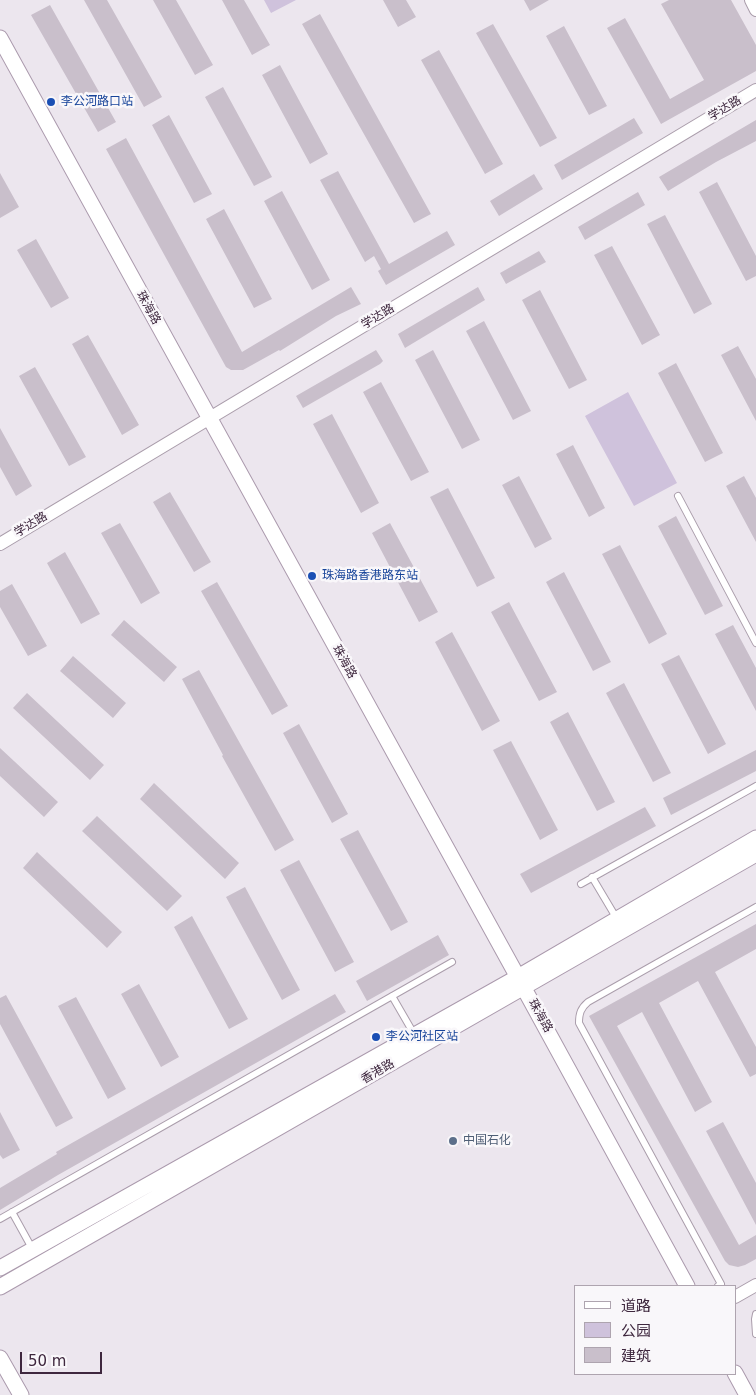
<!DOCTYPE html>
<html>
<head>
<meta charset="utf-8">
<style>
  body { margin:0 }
  #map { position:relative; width:756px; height:1395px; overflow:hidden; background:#ece6ee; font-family:"DejaVu Sans","Noto Sans SC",sans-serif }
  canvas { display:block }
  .legend { position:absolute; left:574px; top:1285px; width:162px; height:90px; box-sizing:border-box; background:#f9f7fa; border:1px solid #aea4af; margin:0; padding:6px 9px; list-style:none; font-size:15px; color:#3e273e }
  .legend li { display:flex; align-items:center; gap:10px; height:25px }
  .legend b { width:25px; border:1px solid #aea4af }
  .scale { position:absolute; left:20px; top:1352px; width:82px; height:22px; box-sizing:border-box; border:2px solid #3e273e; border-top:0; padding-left:6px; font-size:15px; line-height:18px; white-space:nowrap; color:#3e273e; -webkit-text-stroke:4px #f9f7fa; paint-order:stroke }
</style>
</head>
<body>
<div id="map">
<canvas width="756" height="1395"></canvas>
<ul class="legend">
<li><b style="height:6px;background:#fff"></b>道路</li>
<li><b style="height:14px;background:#cfc2dc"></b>公园</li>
<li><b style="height:14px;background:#c9bfcb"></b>建筑</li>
</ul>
<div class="scale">50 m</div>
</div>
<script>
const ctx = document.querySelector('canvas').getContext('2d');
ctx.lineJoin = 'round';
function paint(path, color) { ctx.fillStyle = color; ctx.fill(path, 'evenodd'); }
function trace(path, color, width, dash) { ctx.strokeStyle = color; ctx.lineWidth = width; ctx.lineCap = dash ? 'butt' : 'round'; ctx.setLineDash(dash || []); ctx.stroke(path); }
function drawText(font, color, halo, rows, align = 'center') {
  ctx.font = font + ' "DejaVu Sans","Noto Sans SC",sans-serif'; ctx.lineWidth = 5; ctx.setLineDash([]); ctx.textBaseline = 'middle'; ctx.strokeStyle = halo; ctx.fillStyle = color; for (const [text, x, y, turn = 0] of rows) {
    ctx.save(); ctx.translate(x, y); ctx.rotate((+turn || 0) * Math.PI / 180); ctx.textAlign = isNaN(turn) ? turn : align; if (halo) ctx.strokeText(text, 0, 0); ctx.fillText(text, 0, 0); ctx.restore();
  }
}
paint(new Path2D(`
  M 264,0 L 296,0 L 271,13 Z
  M 628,392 L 677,483 L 634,506 L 585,416 Z`), '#cfc2dc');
paint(new Path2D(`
  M 84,0 L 107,0 L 162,97 L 144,107 Z
  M 153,0 L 176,0 L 213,65 L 195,75 Z
  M 222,0 L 244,0 L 270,45 L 252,55 Z
  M 383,0 L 406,0 L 416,17 L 398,27 Z
  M 524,0 L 549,0 L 530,11 Z
  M 669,0 L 731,0 L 756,45 L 756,71 L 661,124 L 607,28 L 625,18 L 670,99 L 704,80 L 661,4 Z
  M 50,5 L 116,122 L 98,132 L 31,15 Z
  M 320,14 L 431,214 L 414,223 L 302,24 Z
  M 493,24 L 557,138 L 540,147 L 476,33 Z
  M 564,26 L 607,106 L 589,115 L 546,36 Z
  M 439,50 L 503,164 L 485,174 L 421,60 Z
  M 280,65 L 328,154 L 310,164 L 262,75 Z
  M 223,87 L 272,177 L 254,186 L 205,97 Z
  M 169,115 L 212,194 L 194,203 L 152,125 Z
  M 634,118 L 643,133 L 562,180 L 554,165 Z
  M 756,120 L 756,141 L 716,162 L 668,191 L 659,177 Z
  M 126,138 L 242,352 L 351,287 L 361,304 L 336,316 L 280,351 L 279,350 L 243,370 L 231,370 L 226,367 L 106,149 Z
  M 338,171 L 389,264 L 447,231 L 455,245 L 386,285 L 378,271 L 381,269 L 374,256 L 365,262 L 320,180 Z
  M 0,173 L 19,207 L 0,218 Z
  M 534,174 L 543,189 L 499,216 L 490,201 Z
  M 717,182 L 756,256 L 756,276 L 746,281 L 699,192 Z
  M 282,191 L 330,280 L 312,290 L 264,201 Z
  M 638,192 L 645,205 L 585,240 L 578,227 Z
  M 224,209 L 272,299 L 254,308 L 206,219 Z
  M 665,215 L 712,304 L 694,314 L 647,224 Z
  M 36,239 L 69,298 L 51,308 L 17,250 Z
  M 612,246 L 660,335 L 642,345 L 594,255 Z
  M 539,251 L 546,262 L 506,284 L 500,273 Z
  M 478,287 L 485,300 L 405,348 L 398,334 Z
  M 540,290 L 587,380 L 569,389 L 522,300 Z
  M 484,321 L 531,411 L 513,420 L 466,331 Z
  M 88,335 L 139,425 L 122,435 L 72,344 Z
  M 738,346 L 756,379 L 756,421 L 721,355 Z
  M 376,350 L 383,361 L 380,364 L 303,408 L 296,396 Z
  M 433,350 L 480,440 L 462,449 L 415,360 Z
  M 676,363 L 723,453 L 705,462 L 658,373 Z
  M 35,367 L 86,457 L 69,466 L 19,376 Z
  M 381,382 L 429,472 L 411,481 L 363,392 Z
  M 332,414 L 379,503 L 361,513 L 313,424 Z
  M 0,428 L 32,486 L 16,496 L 0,467 Z
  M 573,445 L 605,508 L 589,517 L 556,454 Z
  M 519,476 L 552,539 L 535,548 L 502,485 Z
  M 744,476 L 756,498 L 756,542 L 726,486 Z
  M 448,488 L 495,578 L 477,587 L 430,497 Z
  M 170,492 L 211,562 L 194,572 L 153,502 Z
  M 676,516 L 723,606 L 705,615 L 658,526 Z
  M 120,523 L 160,593 L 141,604 L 101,533 Z
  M 390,523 L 438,612 L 419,622 L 372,533 Z
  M 620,545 L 667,634 L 649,644 L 602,554 Z
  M 65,552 L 100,614 L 81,624 L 47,563 Z
  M 564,572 L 611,662 L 593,671 L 546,582 Z
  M 217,582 L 288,706 L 272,715 L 201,591 Z
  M 12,584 L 47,646 L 28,656 L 0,607 L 0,591 Z
  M 509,602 L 557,692 L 539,701 L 491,612 Z
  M 124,620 L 177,667 L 164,682 L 111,635 Z
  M 733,625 L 756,668 L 756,711 L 715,634 Z
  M 452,632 L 500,721 L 482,731 L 435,642 Z
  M 679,655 L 726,744 L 708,754 L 661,664 Z
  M 73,656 L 126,703 L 113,718 L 60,671 Z
  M 199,670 L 294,840 L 275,851 L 222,756 L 223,755 L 182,679 Z
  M 624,683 L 671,773 L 653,782 L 606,693 Z
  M 27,693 L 104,765 L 90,780 L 13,708 Z
  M 568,712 L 615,802 L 597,811 L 550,722 Z
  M 299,724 L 348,814 L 332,823 L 283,733 Z
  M 511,741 L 558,830 L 540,840 L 493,750 Z
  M 0,748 L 58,802 L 44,817 L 0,776 Z
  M 756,750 L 756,771 L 671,815 L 663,798 Z
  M 154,783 L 239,863 L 225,879 L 140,799 Z
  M 645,807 L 656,826 L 531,893 L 520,874 Z
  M 97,816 L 182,896 L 167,911 L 82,831 Z
  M 358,830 L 408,922 L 391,931 L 340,839 Z
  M 37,852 L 122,932 L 107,948 L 23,868 Z
  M 299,860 L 354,962 L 335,972 L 280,870 Z
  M 245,887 L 300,990 L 282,1000 L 226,897 Z
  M 192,916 L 248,1019 L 229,1029 L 174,927 Z
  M 756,924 L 756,949 L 715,972 L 756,1047 L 756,1074 L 750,1077 L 698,981 L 659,1003 L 712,1102 L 695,1112 L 642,1012 L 617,1026 L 739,1245 L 756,1235 L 756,1259 L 745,1265 L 738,1267 L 729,1265 L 725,1261 L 589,1016 Z
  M 438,935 L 449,955 L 367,1001 L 356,981 Z
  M 139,984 L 179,1057 L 161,1067 L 121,994 Z
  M 335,994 L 346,1012 L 58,1175 L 0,1210 L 0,1188 L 57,1154 L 56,1152 Z
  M 6,995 L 73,1118 L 56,1127 L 0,1024 L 0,998 Z
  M 76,997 L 126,1089 L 108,1099 L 58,1006 Z
  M 0,1112 L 20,1150 L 3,1159 L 0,1155 Z
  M 723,1122 L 756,1183 L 756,1225 L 706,1131 Z`), '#c9bfcb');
const lane = new Path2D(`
  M 678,496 L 756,643
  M 592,877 L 617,919
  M 581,884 L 756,786
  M 392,996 L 414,1034
  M 12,1212 L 33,1250
  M 0,1219 L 452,962
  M 718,1286 L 721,1284 L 579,1023 C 579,1013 581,1008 588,1002 L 756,907
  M 756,1314 L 755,1319 L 756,1334`);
const street = new Path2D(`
  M 751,0 L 756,10
  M 0,544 L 756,90
  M 735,1297 L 756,1285`);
const secondary = new Path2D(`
  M 0,38 C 228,455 460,869 687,1286
  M 0,1268 L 518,977 L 756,838
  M 0,1287 L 756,854
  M 0,1358 L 21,1395
  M 735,1373 L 747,1395`);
trace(lane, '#aa9dab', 8);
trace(street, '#aa9dab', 14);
trace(secondary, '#ab9aad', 17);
trace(lane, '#fff', 6);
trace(street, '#fff', 12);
trace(secondary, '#fff', 15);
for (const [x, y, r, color] of [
  [51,102,5,"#1a4fb4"],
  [312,576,5,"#1a4fb4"],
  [376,1037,5,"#1a4fb4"],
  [453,1141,5,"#5c6f8a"]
]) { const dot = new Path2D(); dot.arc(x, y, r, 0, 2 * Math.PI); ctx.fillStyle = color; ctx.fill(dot); trace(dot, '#f9f7fa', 2); }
drawText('12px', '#164399', '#f9f7fa', [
  ["李公河路口站",61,102],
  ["珠海路香港路东站",322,576],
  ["李公河社区站",386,1037]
], 'left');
drawText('12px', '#3e273e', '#f9f7fa', [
  ["学达路",725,109,-31],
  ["珠海路",148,308,61],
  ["学达路",378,317,-31],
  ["学达路",31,525,-31],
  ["珠海路",344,662,61],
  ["珠海路",540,1016,61],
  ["香港路",378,1072,-30]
]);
drawText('12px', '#4e5e75', '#f9f7fa', [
  ["中国石化",463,1141]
], 'left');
</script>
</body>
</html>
